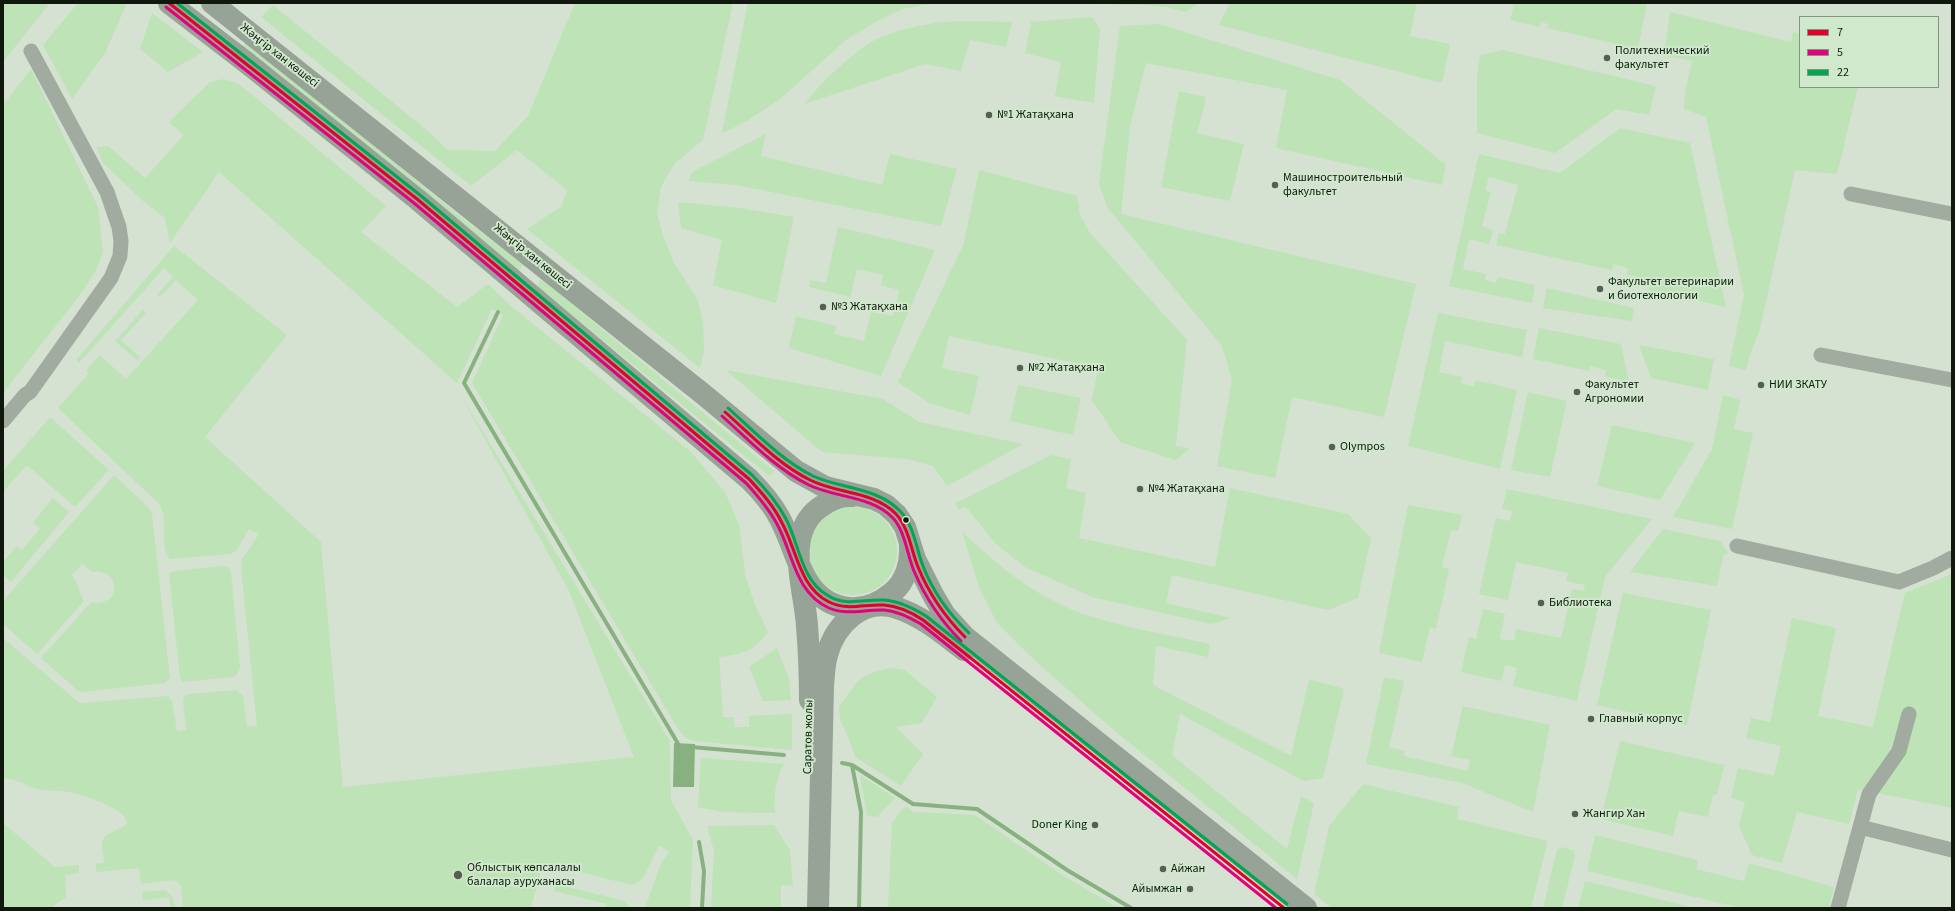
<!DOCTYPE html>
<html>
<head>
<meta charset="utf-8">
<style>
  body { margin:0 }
  #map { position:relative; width:1955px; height:911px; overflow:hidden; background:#d5e2d2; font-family:"Source Sans 3",sans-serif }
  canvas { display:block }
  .frame { position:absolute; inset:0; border:4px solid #10180e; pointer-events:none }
  .legend { position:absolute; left:1799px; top:16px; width:140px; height:72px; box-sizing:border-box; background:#d0e8cc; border:1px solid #839580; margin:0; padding:5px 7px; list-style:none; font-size:12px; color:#10180e }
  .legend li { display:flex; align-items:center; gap:8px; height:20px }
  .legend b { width:20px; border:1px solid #839580 }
</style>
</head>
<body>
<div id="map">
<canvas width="1955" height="911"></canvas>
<div class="frame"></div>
<ul class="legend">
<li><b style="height:5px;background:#e4002b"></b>7</li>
<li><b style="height:5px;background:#e5007d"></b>5</li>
<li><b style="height:5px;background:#00a651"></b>22</li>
</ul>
</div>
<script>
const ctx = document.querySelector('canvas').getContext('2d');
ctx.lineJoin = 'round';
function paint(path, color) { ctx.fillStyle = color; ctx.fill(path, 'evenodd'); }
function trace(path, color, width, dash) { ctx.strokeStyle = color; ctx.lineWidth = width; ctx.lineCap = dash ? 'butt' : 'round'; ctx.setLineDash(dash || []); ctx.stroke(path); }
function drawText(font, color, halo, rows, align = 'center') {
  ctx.font = font + ' "Source Sans 3",sans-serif'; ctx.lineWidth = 4; ctx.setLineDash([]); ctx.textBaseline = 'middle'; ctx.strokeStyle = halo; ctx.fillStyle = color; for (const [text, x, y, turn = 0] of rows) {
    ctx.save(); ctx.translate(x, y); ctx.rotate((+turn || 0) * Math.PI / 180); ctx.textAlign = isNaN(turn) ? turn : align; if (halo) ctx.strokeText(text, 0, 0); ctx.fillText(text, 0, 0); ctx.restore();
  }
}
paint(new Path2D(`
  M 3,3 L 50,3 L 3,62 Z
  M 78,3 L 127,3 L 105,53 L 72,99 L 43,45 Z
  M 575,3 L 733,3 L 703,140 L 675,163 L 661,187 L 657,213 L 663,236 L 674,263 L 698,300 L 703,324 L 704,351 L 700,368 L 527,229 L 561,207 L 567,190 L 517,150 L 471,186 L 261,17 L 273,5 L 428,131 L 448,150 L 495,151 L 528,116 Z
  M 748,3 L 986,3 L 935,3 L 903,9 L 877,21 L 846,40 L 780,99 L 747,121 L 722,133 Z
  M 1039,3 L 1199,3 L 1186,12 L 1167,7 L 1144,5 Z
  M 1230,3 L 1417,3 L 1410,36 L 1450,44 L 1442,83 L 1219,25 Z
  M 1509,3 L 1647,3 L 1638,49 L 1547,28 L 1548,24 L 1541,22 L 1540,27 L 1510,20 L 1514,5 Z
  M 1670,12 L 1791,42 L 1793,32 L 1800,34 L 1800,87 L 1858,87 L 1837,174 L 1795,170 L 1760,329 L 1750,354 L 1746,371 L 1729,366 L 1744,295 L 1706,117 L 1684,109 L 1685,92 L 1692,61 L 1664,55 Z
  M 152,13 L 203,52 L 168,72 L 140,49 Z
  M 1092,17 L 1100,29 L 1094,103 L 1055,96 L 1061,62 L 1025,53 L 1031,22 Z
  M 1012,22 L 1006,47 L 970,40 L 961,71 L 925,64 L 804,104 C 821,83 855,49 879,38 C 897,30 916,26 935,23 C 960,20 987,22 1012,22 Z
  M 1159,24 L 1340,80 L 1446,165 L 1442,185 L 1276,148 L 1287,90 L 1146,63 L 1130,126 L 1121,214 L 1416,284 L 1384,417 L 1292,397 L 1275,478 L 1217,466 L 1232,380 L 1222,346 L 1107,207 L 1099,183 L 1120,26 Z
  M 247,42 L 466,221 L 523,264 L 519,271 L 242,47 Z
  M 1503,50 L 1656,86 L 1649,115 L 1616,109 L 1555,153 L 1477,133 L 1477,74 L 1480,55 Z
  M 31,69 L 98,207 L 103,252 L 95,272 L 83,291 L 3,393 L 3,105 Z
  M 224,79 L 239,84 L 386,206 L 361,232 L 457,307 L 488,284 L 511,306 L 691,452 L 725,492 L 739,525 L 746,578 L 755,605 L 768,632 C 754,652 742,654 719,657 L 723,717 L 734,717 L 734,727 L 749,727 L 749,716 L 792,714 L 792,750 L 694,741 L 686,738 L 678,729 L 472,383 L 503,315 L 492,309 L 457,383 L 219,172 L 170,243 L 165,218 L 144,202 L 102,162 L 97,147 L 108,146 L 145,178 L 184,135 L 169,122 L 210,82 Z
  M 1179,91 L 1206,97 L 1197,133 L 1244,144 L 1230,201 L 1161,187 Z
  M 1620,128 L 1690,143 L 1726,307 L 1649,290 L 1651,281 L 1627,274 L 1628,268 L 1613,264 L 1612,270 L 1496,245 L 1499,233 L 1505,234 L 1518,185 L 1489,177 L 1485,190 L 1491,192 L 1482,226 L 1493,230 L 1489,244 L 1469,239 L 1463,269 L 1486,274 L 1485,280 L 1496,283 L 1498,277 L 1535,285 L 1532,303 L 1449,286 L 1479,154 L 1560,173 Z
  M 766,134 L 761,156 L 882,185 L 890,154 L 957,169 L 941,226 L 736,185 L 689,181 L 692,172 Z
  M 979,170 L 1077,196 L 1080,215 L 1090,233 L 1187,340 L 1176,446 L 1190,449 L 1176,460 L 1120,442 L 1092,400 L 1098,368 L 949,336 L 942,368 L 979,376 L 970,415 L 929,403 L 898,382 L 964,243 Z
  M 678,202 L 739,208 L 794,217 L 776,303 L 713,285 L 722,240 L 681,228 Z
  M 838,227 L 935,250 L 881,376 L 789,348 L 796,316 L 836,326 L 834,334 L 864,341 L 871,312 L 893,316 L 899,290 L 881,285 L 883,275 L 857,269 L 850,297 L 809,287 L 810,280 L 826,283 Z
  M 174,246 L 287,335 L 205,437 L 321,542 L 343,787 L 634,757 L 569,591 L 460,394 L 670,741 L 671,800 L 693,840 L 690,908 L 645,908 L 661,863 L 669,852 L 660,845 C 651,856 647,882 632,885 L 543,863 L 531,908 L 183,908 L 181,887 L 178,882 L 173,880 L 141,884 L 139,868 L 96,872 L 96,864 L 104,863 C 104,857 101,849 102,843 C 104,831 120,832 127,823 C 128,809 81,794 68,792 C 57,790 45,792 34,788 C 21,783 19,780 3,778 L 3,638 L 78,702 L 83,703 L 168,696 L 172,702 L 177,731 L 186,730 L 183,702 L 184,696 L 189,694 L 237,690 L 243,696 L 247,727 L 257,726 L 241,567 L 242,559 L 259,534 L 249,529 L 236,551 L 231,554 L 170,559 C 158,547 170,518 159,504 L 58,408 L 89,373 L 86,370 L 100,355 L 126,379 L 198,300 L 176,280 L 160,297 L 157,295 L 173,277 L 164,268 L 79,363 L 76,360 Z
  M 541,279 L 774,471 L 769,476 L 537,286 Z
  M 1547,288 L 1634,308 L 1632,321 L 1543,308 Z
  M 143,310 L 146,313 L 121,340 L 140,357 L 138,361 L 115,341 Z
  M 1438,313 L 1527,330 L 1522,357 L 1445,341 L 1439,372 L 1462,377 L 1461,383 L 1474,387 L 1476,380 L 1517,390 L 1500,469 L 1408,446 Z
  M 1539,328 L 1621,344 L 1629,382 L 1605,376 L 1606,370 L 1590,366 L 1589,371 L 1533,359 Z
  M 1639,345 L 1714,359 L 1708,390 L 1651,378 Z
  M 726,370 L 883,399 L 919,422 L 1023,444 L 947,486 L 933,466 L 906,459 L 822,452 Z
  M 1018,385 L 1081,398 L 1073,435 L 1010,421 Z
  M 1528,392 L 1567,401 L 1550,477 L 1511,470 Z
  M 1723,395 L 1740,400 L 1734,429 L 1753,433 L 1732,529 L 1673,517 L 1712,449 Z
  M 50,417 L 109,470 L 75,507 L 28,466 L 25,467 L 3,492 L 3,471 Z
  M 1612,425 L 1695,443 L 1660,500 L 1597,486 Z
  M 1051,455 L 1071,459 L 1066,488 L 1086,493 L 1079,538 L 1215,567 L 1230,488 L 1348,514 L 1371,538 L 1358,598 L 1328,610 L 1172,575 L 1166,603 L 1231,618 L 1211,624 L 1092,597 L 1025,567 L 996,544 L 966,507 L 958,510 L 956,503 Z
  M 114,475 L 150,509 L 152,514 L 170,678 L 165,683 L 82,692 L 78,691 L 41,658 L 91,602 L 100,603 L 110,599 C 121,584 109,568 92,572 L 82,564 L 72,575 C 79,583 78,592 84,601 L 37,654 L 3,624 L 3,601 Z
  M 1507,489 L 1652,519 L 1605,577 L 1577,701 L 1513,686 L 1517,668 L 1505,665 L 1501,681 L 1461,672 L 1469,637 L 1476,639 L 1483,609 L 1505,614 L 1500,639 L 1514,641 L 1516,629 L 1561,638 L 1572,589 L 1584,591 L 1585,585 L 1566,581 L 1568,573 L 1516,562 L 1508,600 L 1479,594 L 1496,518 L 1510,521 L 1512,511 L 1502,509 Z
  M 53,498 L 69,512 L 11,582 L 3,575 L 3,562 L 17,546 L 22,550 L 40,529 L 33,522 Z
  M 1408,505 L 1462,515 L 1458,531 L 1451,530 L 1442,567 L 1449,569 L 1436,629 L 1430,627 L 1422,662 L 1379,653 Z
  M809 551a44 44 0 1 1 88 0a44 44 0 1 1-88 0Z
  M 1663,529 L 1720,541 L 1728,553 L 1723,556 L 1717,586 L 1630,572 Z
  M 962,531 C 999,568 1042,602 1093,617 C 1131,629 1171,635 1210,644 L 1208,657 L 1156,646 L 1153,685 L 1291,756 L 1309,679 L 1344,689 L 1323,778 L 1304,781 L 1180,714 L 1172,755 L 1287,849 L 1301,796 L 1314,803 L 1297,879 L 1110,727 L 1030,656 L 997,623 L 979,587 Z
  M 222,566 L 229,568 L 231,573 L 240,668 L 237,675 L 233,677 L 182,682 L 180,678 L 169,573 L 175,571 Z
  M 1952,574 L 1952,808 L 1858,789 L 1849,824 L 1797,812 L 1782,863 L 1752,855 L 1739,826 L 1745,802 L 1731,798 L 1738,768 L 1774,776 L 1781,746 L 1746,738 L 1751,718 L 1770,722 L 1792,618 L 1836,628 L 1818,716 L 1873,727 L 1905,593 Z
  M 1623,593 L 1711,610 L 1687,725 L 1597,705 Z
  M 777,648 L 789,679 L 791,700 L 763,701 L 749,667 Z
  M 893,668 L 905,670 L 937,697 L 922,723 L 896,727 L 923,754 L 901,786 L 855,757 L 847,734 L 840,720 L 839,707 C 859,679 858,674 893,668 Z
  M 1384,677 L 1404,681 L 1389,747 L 1405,751 L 1404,756 L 1468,771 L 1470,760 L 1451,756 L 1463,706 L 1550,725 L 1533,812 L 1462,783 L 1366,764 Z
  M 1620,741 L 1724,765 L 1717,795 L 1713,795 L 1708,817 L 1679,811 L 1673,836 L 1601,819 Z
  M 701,758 L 784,764 C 775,780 774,794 775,813 L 724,812 L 698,807 Z
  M 860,775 L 895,798 L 877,817 L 867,816 Z
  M 1363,784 L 1459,807 L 1457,819 L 1548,841 L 1531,908 L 1332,908 L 1314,894 L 1329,826 Z
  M 905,806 L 914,812 L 975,815 L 1059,873 L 1118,908 L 888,908 L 892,823 Z
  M 3,823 L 55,867 L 79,865 L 79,873 L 65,875 L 66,897 L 50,908 L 3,908 Z
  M 774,825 L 790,850 L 793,886 L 781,885 L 781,908 L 711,908 L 714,851 L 707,826 Z
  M 1595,835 L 1698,860 L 1696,869 L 1744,881 L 1749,863 L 1834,887 L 1829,908 L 1741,908 L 1587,871 Z
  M 1562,847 L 1574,851 L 1575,856 L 1562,908 L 1543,908 L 1557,850 Z
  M 1585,881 L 1694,908 L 1578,908 Z
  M 556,884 L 621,900 L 625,902 L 629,908 L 607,908 L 607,904 L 554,891 Z
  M 165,890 L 173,897 L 175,908 L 171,908 L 169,897 L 143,900 L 142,892 Z`), '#bde3b6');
paint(new Path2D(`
  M 674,743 L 695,744 L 694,787 L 673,787 Z`), '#87b27f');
trace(new Path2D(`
  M 498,312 L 464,383 L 680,747
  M 691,747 L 784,755
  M 842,763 L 852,765 L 861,812 L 859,908
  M 852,765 L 913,804 L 977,809 L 1067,870 L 1131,908
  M 699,842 L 704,871 L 702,908`), '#87b27f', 4);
trace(new Path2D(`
  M 1851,194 L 1952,214
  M 1821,355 L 1952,380
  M 3,421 L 25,395 L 30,392 L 111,278 L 120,256 L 121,241 L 119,227 L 107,192 L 31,51
  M 1737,546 L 1899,582 L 1933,568 L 1952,558
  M 1860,827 L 1952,850
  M 1838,908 L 1869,794 L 1899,751 L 1909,714`), '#a1ab9f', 15);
trace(new Path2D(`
  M 169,3 L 247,63 L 417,199 L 749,479 C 760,490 771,502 779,517 C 798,551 801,602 848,608 C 865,610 880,603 893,592 C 906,581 911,562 910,546
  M 212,3 L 703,394 L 796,471 L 825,487 L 874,499 L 886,505 L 897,515 L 905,527 L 915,559 L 933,595 L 945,615 L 964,636 L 1306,908
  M 810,700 C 810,675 809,650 807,626 C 805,589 783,535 819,508 C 829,500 840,495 853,496
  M 818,908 L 823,686 C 824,676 824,665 827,655 C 835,625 863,596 897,608 C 922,616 943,634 964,650`), '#97a396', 22);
trace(new Path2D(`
  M 169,3 L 417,199 L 749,479 C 761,492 774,506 782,523 C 797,550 799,587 829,602 C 847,611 865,604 884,605 C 898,606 911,612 923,620 L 1284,908
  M 725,412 C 752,436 778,464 810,480 C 837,494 874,491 896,514 C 909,528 911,550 918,567 C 929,594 945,617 965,637`), '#e4002b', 3);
trace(new Path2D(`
  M 166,7 L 414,203 L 746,483 C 757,495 769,509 777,524 C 793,553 795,593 829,608 C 847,616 865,609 884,610 C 897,611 909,617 921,624 L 1276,908
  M 722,416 C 749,440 774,467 807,484 C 833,498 871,495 893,518 C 905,531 907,554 914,571 C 925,597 941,621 961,641`), '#e5007d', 3);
trace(new Path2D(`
  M 177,3 L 420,195 L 752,475 C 765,488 777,502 786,519 C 799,543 801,580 827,595 C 845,607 864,599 884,600 C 899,601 913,608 926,616 L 1287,904
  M 728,408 C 755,432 781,460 813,476 C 841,489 877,487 900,511 C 914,525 916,548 923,566 C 933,592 949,614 969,633`), '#00a651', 3);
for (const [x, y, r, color] of [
  [1607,58,4,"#555f53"],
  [989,115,4,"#555f53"],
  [1275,185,4,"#555f53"],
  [1600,289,4,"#555f53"],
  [823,307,4,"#555f53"],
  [1020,368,4,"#555f53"],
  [1761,385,4,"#555f53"],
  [1577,392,4,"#555f53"],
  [1332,447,4,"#555f53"],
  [1140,489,4,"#555f53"],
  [906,520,3.5,"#10180e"],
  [1541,603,4,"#555f53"],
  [1591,719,4,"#555f53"],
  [1575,814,4,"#555f53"],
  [1095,825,4,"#555f53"],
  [1163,869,4,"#555f53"],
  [458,875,5,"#555f53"],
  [1190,889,4,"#555f53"]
]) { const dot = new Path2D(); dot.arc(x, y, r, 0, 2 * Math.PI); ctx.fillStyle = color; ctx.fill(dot); trace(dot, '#d0e8cc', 1.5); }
drawText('12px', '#10180e', '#d0e8cc', [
  ["Политехнический",1615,51],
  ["факультет",1615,65],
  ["№1 Жатақхана",997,115],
  ["Машиностроительный",1283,178],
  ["факультет",1283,192],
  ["Факультет ветеринарии",1608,282],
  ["и биотехнологии",1608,296],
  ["№3 Жатақхана",831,307],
  ["№2 Жатақхана",1028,368],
  ["Факультет",1585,385],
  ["Агрономии",1585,399],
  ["НИИ ЗКАТУ",1769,385],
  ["Olympos",1340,447],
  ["№4 Жатақхана",1148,489],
  ["Библиотека",1549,603],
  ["Главный корпус",1599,719],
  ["Жангир Хан",1583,814],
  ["Doner King",1087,825,"right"],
  ["Облыстық көпсалалы",467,868],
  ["балалар ауруханасы",467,882],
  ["Айжан",1171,869],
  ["Айымжан",1182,889,"right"]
], 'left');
drawText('12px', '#10180e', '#d0e8cc', [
  ["Жәңгір хан көшесі",279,56,38],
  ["Жәңгір хан көшесі",532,257,39],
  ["Саратов жолы",809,737,-89]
]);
</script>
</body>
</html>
